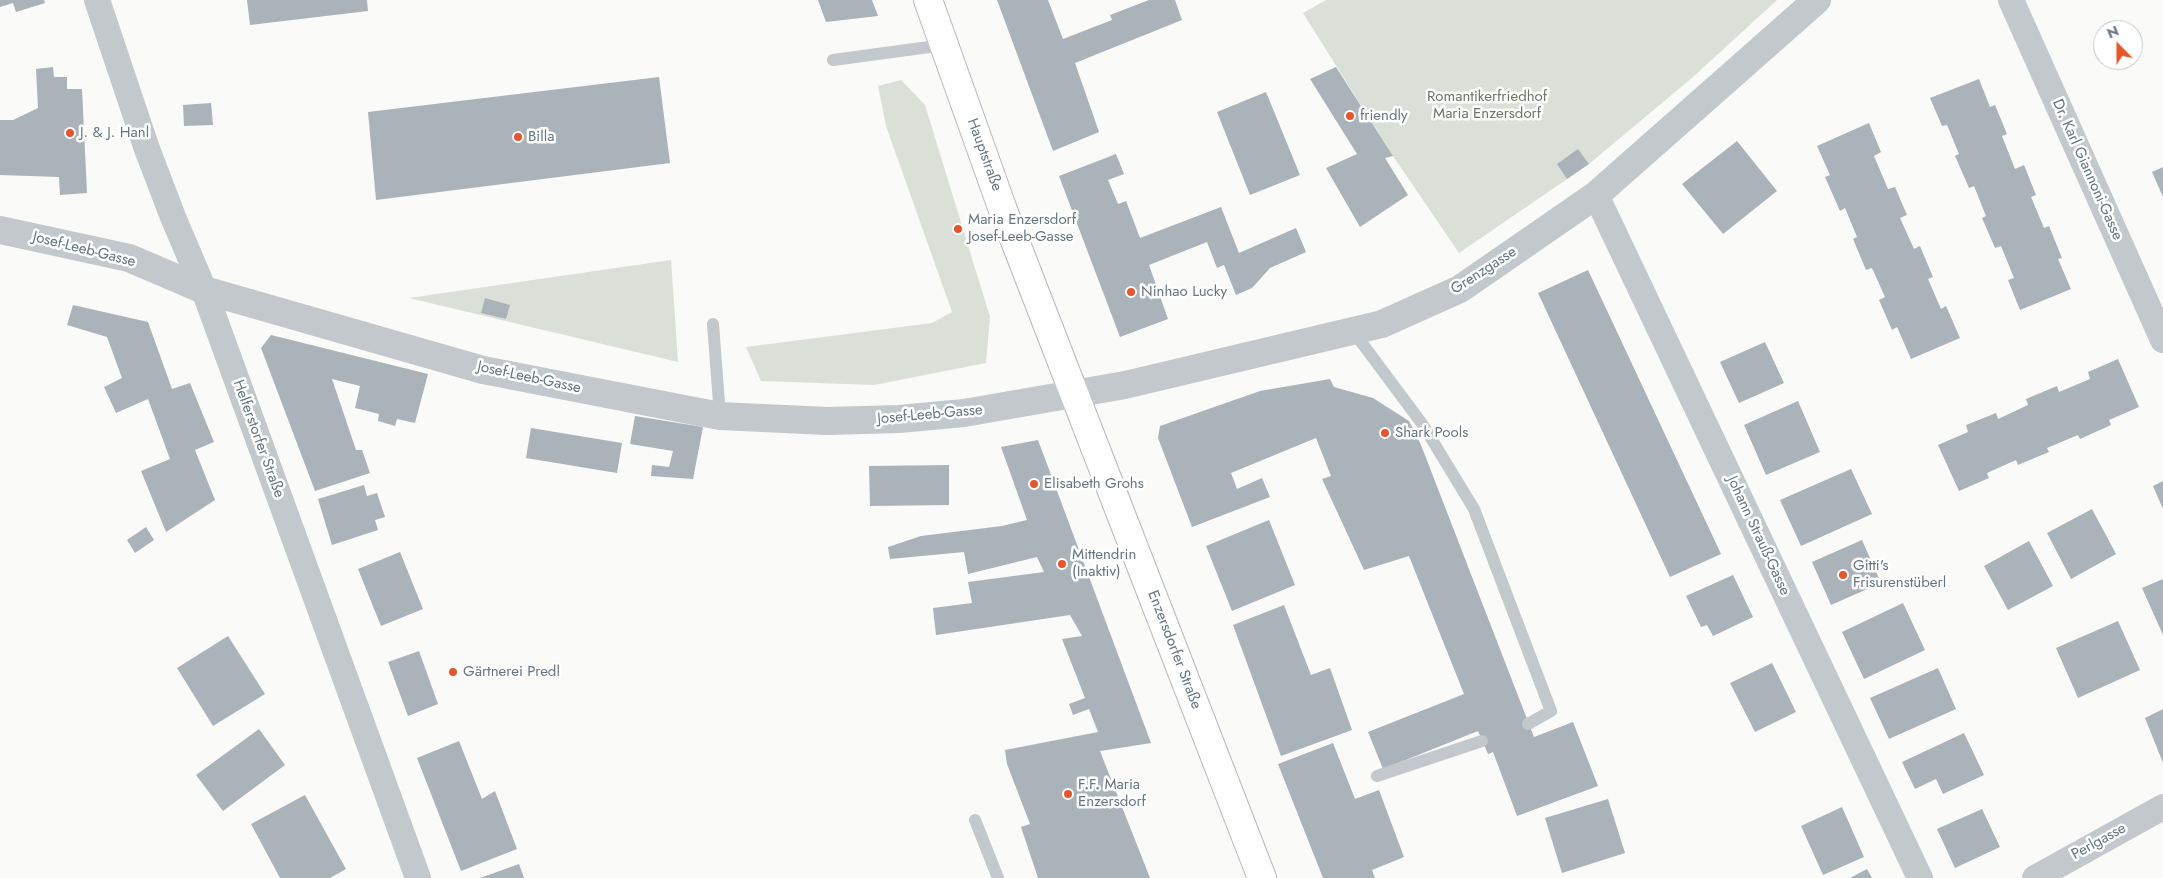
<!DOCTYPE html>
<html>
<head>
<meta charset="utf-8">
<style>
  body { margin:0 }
  #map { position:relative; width:2163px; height:878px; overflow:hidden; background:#fafaf8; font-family:Jost,sans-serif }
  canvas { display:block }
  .north { position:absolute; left:2093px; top:20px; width:50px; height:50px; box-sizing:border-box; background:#fff; border:1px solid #c1c8cd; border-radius:50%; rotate:338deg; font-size:14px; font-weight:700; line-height:20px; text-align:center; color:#657683 }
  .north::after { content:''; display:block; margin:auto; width:18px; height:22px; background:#e4572e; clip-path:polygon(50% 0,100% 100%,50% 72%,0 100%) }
</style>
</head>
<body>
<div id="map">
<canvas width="2163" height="878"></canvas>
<div class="north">N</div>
</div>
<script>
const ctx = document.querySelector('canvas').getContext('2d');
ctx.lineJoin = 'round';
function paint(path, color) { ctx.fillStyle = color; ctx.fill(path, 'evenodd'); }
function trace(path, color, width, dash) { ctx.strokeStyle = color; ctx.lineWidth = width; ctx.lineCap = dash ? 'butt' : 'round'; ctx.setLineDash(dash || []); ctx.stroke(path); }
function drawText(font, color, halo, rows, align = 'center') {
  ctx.font = font + ' Jost,sans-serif'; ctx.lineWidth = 5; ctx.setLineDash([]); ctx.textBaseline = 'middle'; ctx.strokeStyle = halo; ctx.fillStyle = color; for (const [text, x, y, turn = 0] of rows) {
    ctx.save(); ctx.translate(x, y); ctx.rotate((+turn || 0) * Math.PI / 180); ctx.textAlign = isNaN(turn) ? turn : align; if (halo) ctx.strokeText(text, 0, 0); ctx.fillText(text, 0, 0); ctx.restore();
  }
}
paint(new Path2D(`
  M 1326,0 L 1777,0 L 1693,77 L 1589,164 L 1459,253 L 1393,156 L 1303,13 Z
  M 901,80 L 925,105 L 990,317 L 986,363 L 874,385 L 761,381 L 746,347 L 932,323 L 952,312 L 886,126 L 878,86 Z
  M 671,260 L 678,362 L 409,298 Z`), '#dadfd7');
paint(new Path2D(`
  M 0,0 L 44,0 L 45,3 L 16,12 L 13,3 L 0,7 Z
  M 247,0 L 367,0 L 368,11 L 250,25 Z
  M 818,0 L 872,0 L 878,16 L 826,22 Z
  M 997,0 L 1048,0 L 1063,39 L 1112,20 L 1110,15 L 1149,0 L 1175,0 L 1182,20 L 1075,63 L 1099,132 L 1053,151 Z
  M 53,67 L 54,77 L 67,77 L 67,89 L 82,89 L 87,193 L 60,195 L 59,177 L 0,175 L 0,120 L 13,120 L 38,108 L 36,69 Z
  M 1336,67 L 1393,156 L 1385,158 L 1408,195 L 1360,227 L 1326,168 L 1357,154 L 1310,79 Z
  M 659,77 L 670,163 L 376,200 L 368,112 Z
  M 1979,79 L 1990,107 L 1995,105 L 2007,134 L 2002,136 L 2015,169 L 2024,165 L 2036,195 L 2031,197 L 2044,228 L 2049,226 L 2062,258 L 2058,259 L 2071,289 L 2020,310 L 2008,280 L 2014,278 L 2001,246 L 1995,248 L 1982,218 L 1986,216 L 1974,186 L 1969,188 L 1955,156 L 1959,154 L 1947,125 L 1942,126 L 1930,98 Z
  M 1266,92 L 1300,175 L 1250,195 L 1217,112 Z
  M 211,103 L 213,125 L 184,126 L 183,105 Z
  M 1869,123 L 1881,152 L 1874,156 L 1888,189 L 1895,187 L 1907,215 L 1900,218 L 1914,249 L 1920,246 L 1933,277 L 1928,279 L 1941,309 L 1946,306 L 1960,338 L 1911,359 L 1897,327 L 1892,330 L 1879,300 L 1885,297 L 1872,268 L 1866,270 L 1853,239 L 1857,237 L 1845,208 L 1840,211 L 1825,177 L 1830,175 L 1817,146 Z
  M 1737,141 L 1777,191 L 1723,234 L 1682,184 Z
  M 1578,149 L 1589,164 L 1567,179 L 1557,164 Z
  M 1116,154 L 1124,174 L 1108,180 L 1118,204 L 1126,201 L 1140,238 L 1221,207 L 1239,253 L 1296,228 L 1306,252 L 1270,268 L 1252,288 L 1236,295 L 1224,265 L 1217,268 L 1207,242 L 1149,265 L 1168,319 L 1120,337 L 1059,176 Z
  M 2163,167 L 2163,197 L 2152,172 Z
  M 1588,270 L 1721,554 L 1670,577 L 1538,293 Z
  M 485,298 L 510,305 L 506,319 L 481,313 Z
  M 73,305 L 148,322 L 172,389 L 190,383 L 214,442 L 195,450 L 215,500 L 166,532 L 141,471 L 170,459 L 148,399 L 116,413 L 104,387 L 122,378 L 107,337 L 67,325 Z
  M 271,335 L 428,374 L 415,423 L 397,419 L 395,426 L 378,421 L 379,414 L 355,408 L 360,386 L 332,379 L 356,450 L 362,450 L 370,473 L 315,491 L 261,348 Z
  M 1765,342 L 1784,383 L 1739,403 L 1720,362 Z
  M 2118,359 L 2139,407 L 2109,420 L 2111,425 L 2080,439 L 2078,435 L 2047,448 L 2049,452 L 2018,465 L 2016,460 L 1987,473 L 1989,478 L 1959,491 L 1938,445 L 1968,432 L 1966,425 L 1996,413 L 1998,419 L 2028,405 L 2026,399 L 2057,386 L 2059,392 L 2090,379 L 2088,372 Z
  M 1330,379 L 1334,387 L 1373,398 L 1409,421 L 1421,445 L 1534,737 L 1573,722 L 1598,786 L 1517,816 L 1493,752 L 1488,754 L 1478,731 L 1383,769 L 1368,732 L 1464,694 L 1409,556 L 1364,570 L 1322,479 L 1331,476 L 1316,438 L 1231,473 L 1237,489 L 1262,478 L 1270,497 L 1192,527 L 1158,438 L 1160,426 L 1260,391 Z
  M 1798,401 L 1820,452 L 1766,475 L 1744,425 Z
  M 635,416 L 703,427 L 693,479 L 651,476 L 652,465 L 669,467 L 673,451 L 630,444 Z
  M 531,428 L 622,443 L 617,473 L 526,458 Z
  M 1038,440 L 1151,743 L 1100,751 L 1150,878 L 1038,878 L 1021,827 L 1030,824 L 1007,764 L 1005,750 L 1098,732 L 1089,709 L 1073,715 L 1069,704 L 1085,698 L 1062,639 L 1082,636 L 1070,615 L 936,635 L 933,608 L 972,603 L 968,582 L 1044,572 L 1037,557 L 968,574 L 964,552 L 890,559 L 888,547 L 921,536 L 1002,526 L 1027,520 L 1001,447 Z
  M 949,465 L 949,505 L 870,506 L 869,466 Z
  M 1851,469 L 1872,514 L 1801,546 L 1780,500 Z
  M 2163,481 L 2163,509 L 2153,486 Z
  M 364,485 L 367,496 L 377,493 L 385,517 L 375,520 L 378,530 L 332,545 L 318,499 Z
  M 2092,509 L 2116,554 L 2071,579 L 2047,533 Z
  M 1269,520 L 1295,585 L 1232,611 L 1206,546 Z
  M 146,527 L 154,540 L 135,553 L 127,540 Z
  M 1862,540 L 1881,583 L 1831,605 L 1812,562 Z
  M 2029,541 L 2053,586 L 2008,610 L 1984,566 Z
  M 400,552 L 423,609 L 381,626 L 358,569 Z
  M 1733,575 L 1753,617 L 1713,636 L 1707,625 L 1701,627 L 1686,596 Z
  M 2163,579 L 2163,635 L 2142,588 Z
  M 1903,603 L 1925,650 L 1864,679 L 1842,632 Z
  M 1284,605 L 1311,675 L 1330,668 L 1352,730 L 1281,756 L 1233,625 Z
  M 2118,621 L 2140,670 L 2078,698 L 2056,648 Z
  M 228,636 L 265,694 L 213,726 L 177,668 Z
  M 419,651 L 438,704 L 408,716 L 388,662 Z
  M 1772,663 L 1796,712 L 1755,732 L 1730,683 Z
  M 1938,668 L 1956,709 L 1889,739 L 1870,698 Z
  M 2163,709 L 2163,763 L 2145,718 Z
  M 259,729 L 285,765 L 223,811 L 196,775 Z
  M 1964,733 L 1984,775 L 1943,794 L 1936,779 L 1915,789 L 1902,762 Z
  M 459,741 L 482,799 L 495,791 L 517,849 L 461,871 L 417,758 Z
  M 1333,743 L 1355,799 L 1379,790 L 1404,857 L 1372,870 L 1375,878 L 1323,878 L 1278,764 Z
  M 305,795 L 346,869 L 330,878 L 280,878 L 251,824 Z
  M 1608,799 L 1625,853 L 1562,873 L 1545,818 Z
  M 1842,807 L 1864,857 L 1823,875 L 1801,826 Z
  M 1982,809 L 2000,847 L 1955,868 L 1937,829 Z
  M 519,864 L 524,878 L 480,878 Z
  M 1867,869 L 1872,878 L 1850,878 Z`), '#aab3b9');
const primary = new Path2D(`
  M 928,0 L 1003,210 L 1262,878`);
trace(primary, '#b5babe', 30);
trace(new Path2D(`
  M 833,60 L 944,45
  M 713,324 L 720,416
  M 1353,331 L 1423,425 L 1474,509 L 1551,711 L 1528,724
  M 1377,776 L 1482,741
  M 975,820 L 998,878`), '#c3c8cc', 12);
trace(new Path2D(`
  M 97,0 L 147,149 L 173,217 L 204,290 L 418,878
  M 2011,0 L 2163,340
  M 1596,195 L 1920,878
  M 2035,878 L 2163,807`), '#c3c8cc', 26);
trace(new Path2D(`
  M 0,230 L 129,258 L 204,290 L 483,370 L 720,416 L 827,421 L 899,419 L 964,413 L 1125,385 L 1382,324 L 1460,289 L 1596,195 L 1817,0`), '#c3c8cc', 28);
trace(primary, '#fff', 28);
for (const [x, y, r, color] of [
  [1350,116,5,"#e4572e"],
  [70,133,5,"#e4572e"],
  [518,137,5,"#e4572e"],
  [958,229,5,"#e4572e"],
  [1131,292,5,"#e4572e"],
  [1385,433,5,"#e4572e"],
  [1034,484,5,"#e4572e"],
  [1062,564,5,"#e4572e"],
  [1843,575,5,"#e4572e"],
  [453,672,5,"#e4572e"],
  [1068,794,5,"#e4572e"]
]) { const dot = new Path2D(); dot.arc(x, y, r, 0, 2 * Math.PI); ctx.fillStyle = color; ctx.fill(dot); trace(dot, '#fff', 2); }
drawText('15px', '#687a64', '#fff', [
  ["Romantikerfriedhof",1487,97],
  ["Maria Enzersdorf",1487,114]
]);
drawText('15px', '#657683', '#fff', [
  ["friendly",1360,116],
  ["J. & J. Hanl",80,133],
  ["Billa",528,137],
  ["Maria Enzersdorf",968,220],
  ["Josef-Leeb-Gasse",968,237],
  ["Ninhao Lucky",1141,292],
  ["Shark Pools",1395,433],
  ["Elisabeth Grohs",1044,484],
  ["Mittendrin",1072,555],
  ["(Inaktiv)",1072,572],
  ["Gitti's",1853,566],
  ["Frisurenstüberl",1853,583],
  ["Gärtnerei Predl",463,672],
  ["F.F. Maria",1078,785],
  ["Enzersdorf",1078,802]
], 'left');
drawText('15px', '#657683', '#fff', [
  ["Hauptstraße",984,155,70],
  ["Dr. Karl Giannoni-Gasse",2087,170,66],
  ["Josef-Leeb-Gasse",84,250,14],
  ["Grenzgasse",1484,271,-33],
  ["Josef-Leeb-Gasse",529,378,12],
  ["Josef-Leeb-Gasse",930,415,-5],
  ["Helferstorfer Straße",258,439,70],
  ["Johann Strauß-Gasse",1758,536,65],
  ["Enzersdorfer Straße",1174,650,69],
  ["Perlgasse",2099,842,-29]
]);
</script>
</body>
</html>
